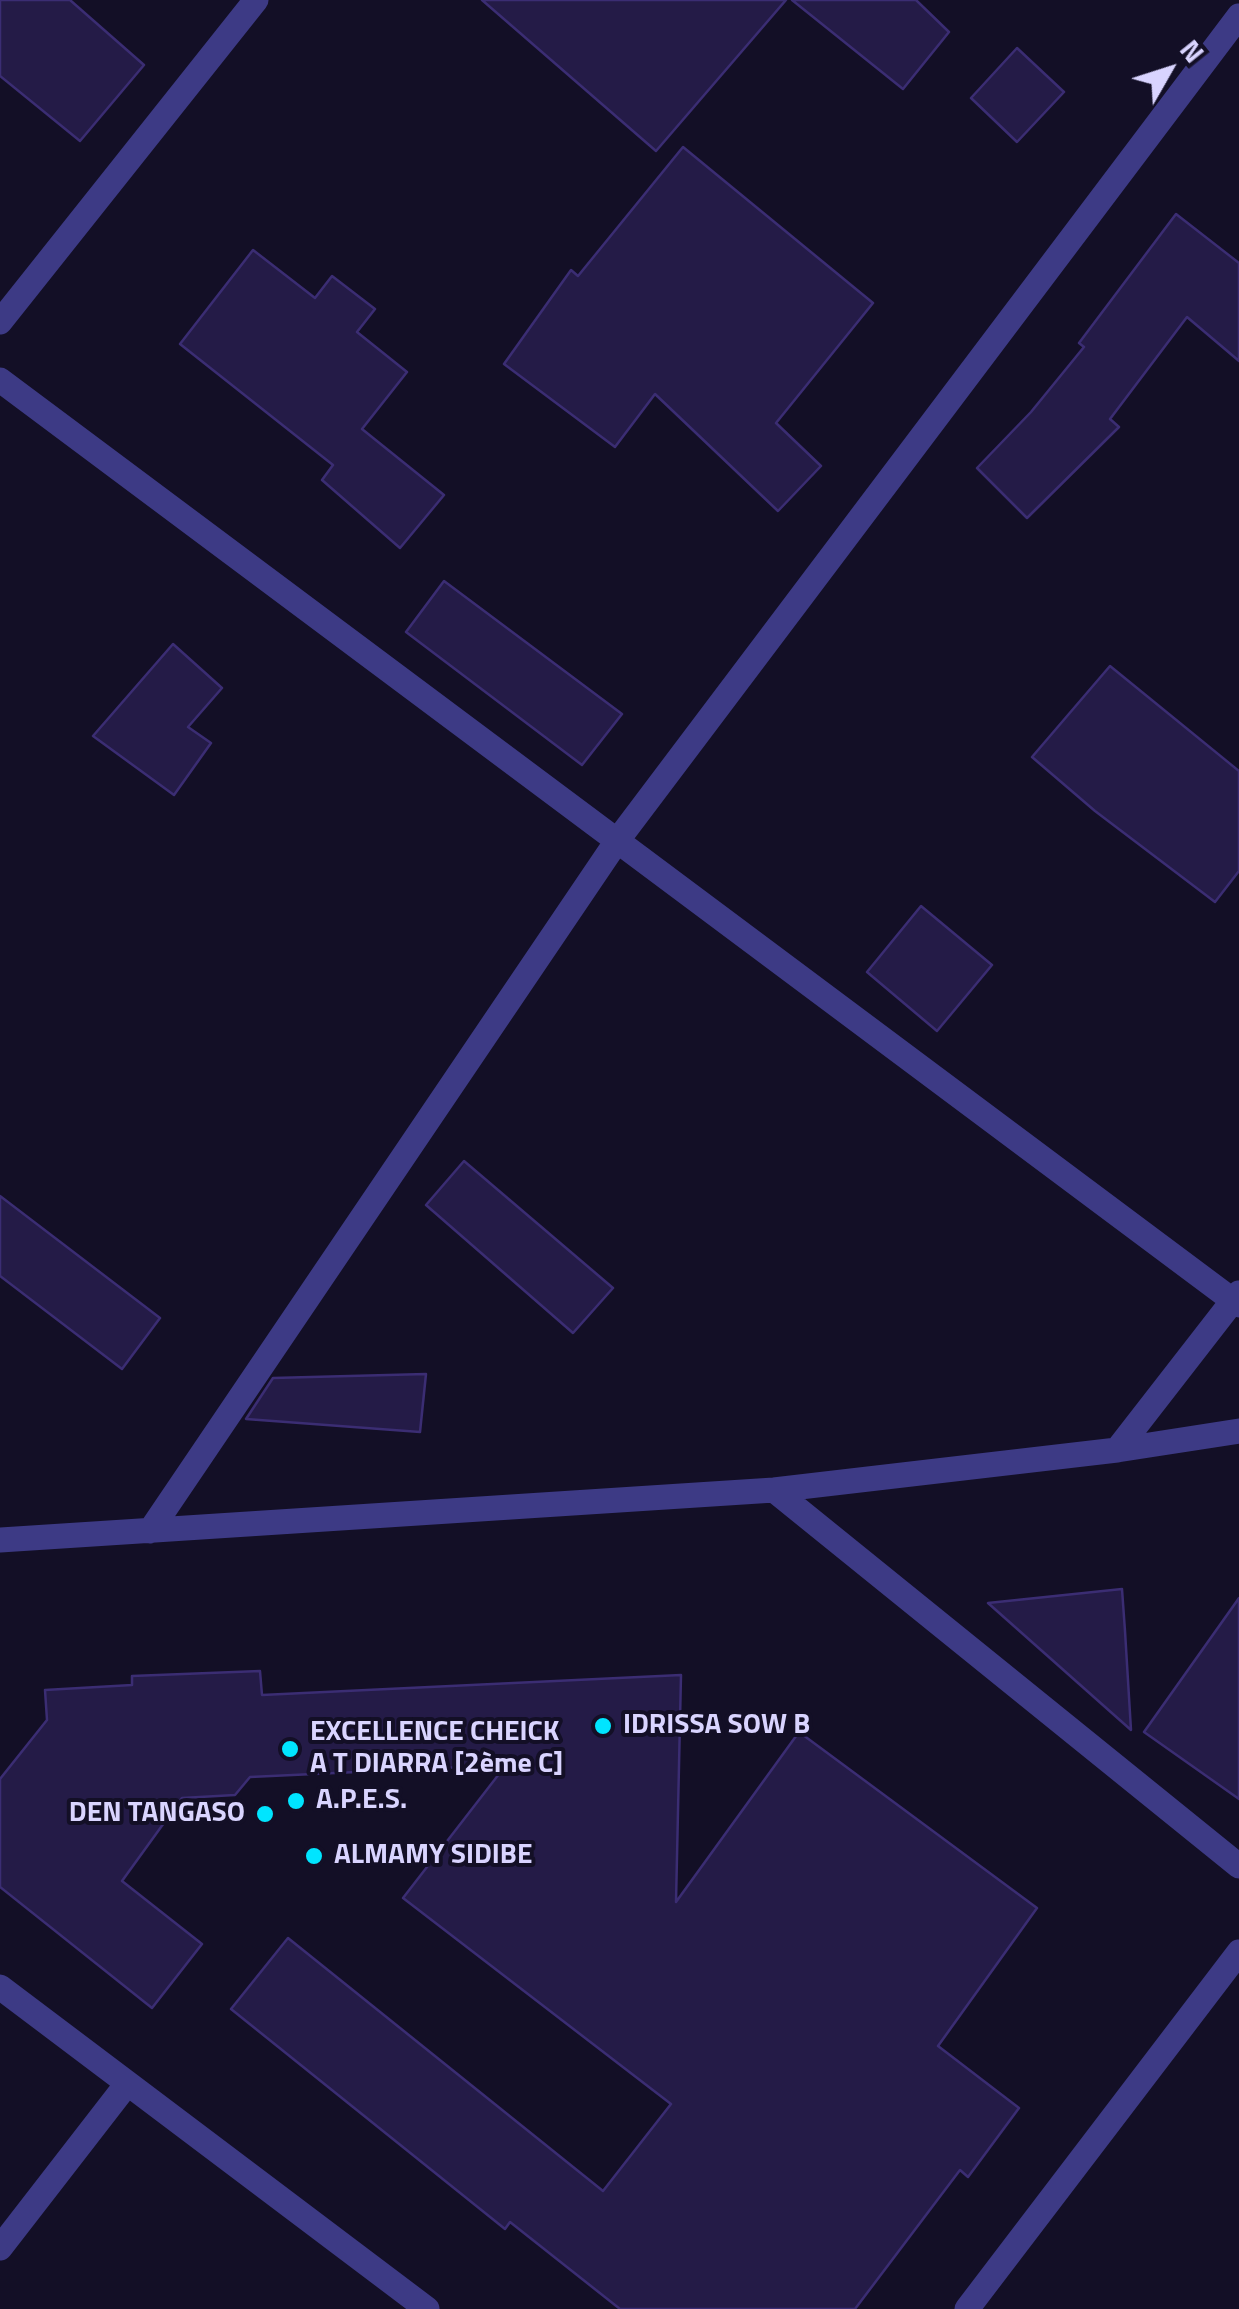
<!DOCTYPE html>
<html>
<head>
<meta charset="utf-8">
<style>
  body { margin:0 }
  #map { position:relative; width:1239px; height:2309px; overflow:hidden; background:#130f26; font-family:"Titillium Web",sans-serif }
  canvas { display:block }
  .north { position:absolute; left:1119px; top:20px; width:100px; height:100px; -webkit-text-stroke:8px #130f26; paint-order:stroke; rotate:51deg; font-size:28px; font-weight:700; line-height:40px; text-align:center; color:#d9d4ff }
  .north::after { content:''; display:block; margin:auto; width:35px; height:45px; background:#d9d4ff; clip-path:polygon(50% 0,100% 100%,50% 72%,0 100%) }
</style>
</head>
<body>
<div id="map">
<canvas width="1239" height="2309"></canvas>
<div class="north">N</div>
</div>
<script>
const ctx = document.querySelector('canvas').getContext('2d');
ctx.lineJoin = 'round';
function paint(path, color) { ctx.fillStyle = color; ctx.fill(path, 'evenodd'); }
function trace(path, color, width, dash) { ctx.strokeStyle = color; ctx.lineWidth = width; ctx.lineCap = dash ? 'butt' : 'round'; ctx.setLineDash(dash || []); ctx.stroke(path); }
function drawText(font, color, halo, rows, align = 'center') {
  ctx.font = font + ' "Titillium Web",sans-serif'; ctx.lineWidth = 8; ctx.setLineDash([]); ctx.textBaseline = 'middle'; ctx.strokeStyle = halo; ctx.fillStyle = color; for (const [text, x, y, turn = 0] of rows) {
    ctx.save(); ctx.translate(x, y); ctx.rotate((+turn || 0) * Math.PI / 180); ctx.textAlign = isNaN(turn) ? turn : align; if (halo) ctx.strokeText(text, 0, 0); ctx.fillText(text, 0, 0); ctx.restore();
  }
}
const building = new Path2D(`
  M 0,0 L 70,0 L 144,65 L 80,141 L 0,76 Z
  M 482,0 L 786,0 L 656,151 Z
  M 792,0 L 916,0 L 949,32 L 903,89 Z
  M 1017,48 L 1064,92 L 1017,142 L 971,98 Z
  M 683,147 L 873,303 L 776,423 L 821,466 L 778,511 L 655,394 L 615,447 L 504,364 L 571,270 L 578,276 Z
  M 1176,214 L 1239,263 L 1239,361 L 1187,317 L 1110,419 L 1119,427 L 1027,518 L 977,468 L 1031,412 L 1084,347 L 1079,343 Z
  M 253,250 L 315,298 L 332,276 L 375,309 L 357,332 L 407,372 L 362,429 L 444,495 L 400,548 L 322,480 L 333,465 L 180,344 Z
  M 444,581 L 622,714 L 582,765 L 406,632 Z
  M 173,644 L 222,688 L 188,727 L 211,743 L 174,795 L 93,736 Z
  M 1110,666 L 1239,771 L 1239,871 L 1215,902 L 1095,811 L 1032,757 Z
  M 921,906 L 992,965 L 937,1031 L 867,972 Z
  M 464,1161 L 613,1288 L 573,1333 L 426,1205 Z
  M 0,1196 L 160,1318 L 122,1369 L 0,1276 Z
  M 426,1374 L 420,1432 L 246,1419 L 273,1378 Z
  M 1122,1589 L 1125,1631 L 1131,1730 L 988,1603 Z
  M 1239,1598 L 1239,1799 L 1144,1732 Z
  M 260,1671 L 262,1695 L 681,1675 L 676,1902 L 799,1732 L 1037,1908 L 938,2046 L 1019,2108 L 968,2177 L 960,2170 L 855,2309 L 620,2309 L 510,2222 L 505,2229 L 231,2009 L 288,1938 L 603,2191 L 671,2104 L 403,1898 L 506,1765 L 250,1777 L 235,1795 L 182,1798 L 122,1881 L 202,1944 L 152,2008 L 0,1887 L 0,1779 L 47,1720 L 45,1690 L 132,1685 L 132,1676 Z`);
paint(building, '#241b47');
trace(building, '#3b2d73', 2.5);
trace(new Path2D(`
  M 0,322 L 256,0
  M 0,380 L 1239,1305
  M 1117,1450 L 1239,1293
  M 774,1490 L 1239,1866
  M 150,1531 L 617,841 L 1239,16
  M 0,1540 L 774,1490 L 1117,1450 L 1239,1431
  M 0,1987 L 427,2309
  M 0,2248 L 127,2084
  M 967,2309 L 1239,1952`), '#3d3a85', 25);
for (const [x, y, r, color] of [
  [603,1726,10,"#00e5ff"],
  [290,1749,10,"#00e5ff"],
  [296,1801,10,"#00e5ff"],
  [265,1814,10,"#00e5ff"],
  [314,1856,10,"#00e5ff"]
]) { const dot = new Path2D(); dot.arc(x, y, r, 0, 2 * Math.PI); ctx.fillStyle = color; ctx.fill(dot); trace(dot, '#130f26', 4); }
drawText('bold 28px', '#d9d4ff', '#130f26', [
  ["IDRISSA SOW B",623,1726],
  ["EXCELLENCE CHEICK",310,1733],
  ["A T DIARRA [2ème C]",310,1765],
  ["A.P.E.S.",316,1801],
  ["DEN TANGASO",245,1814,"right"],
  ["ALMAMY SIDIBE",334,1856]
], 'left');
</script>
</body>
</html>
